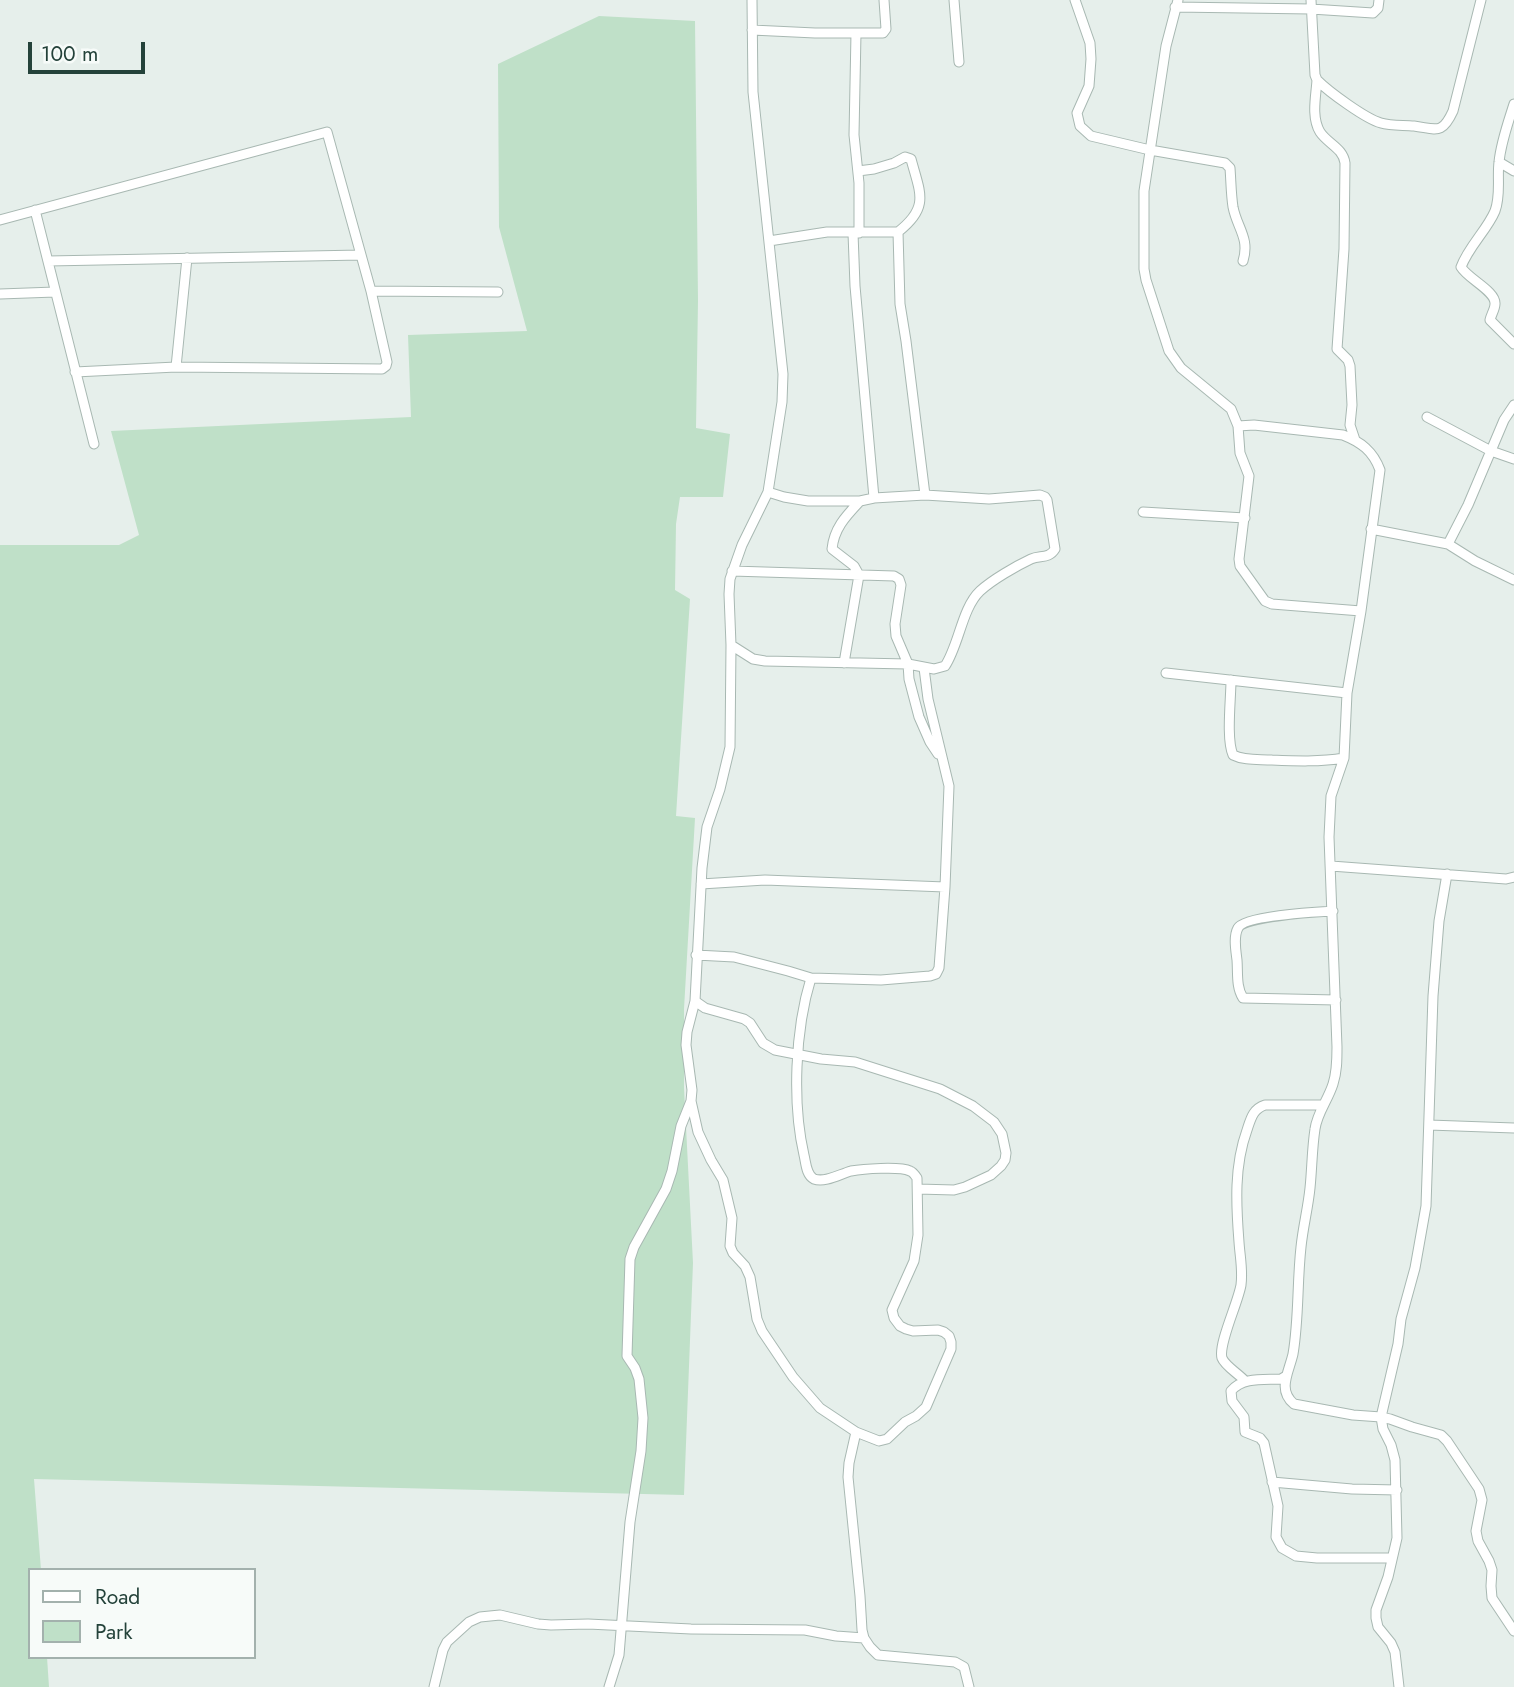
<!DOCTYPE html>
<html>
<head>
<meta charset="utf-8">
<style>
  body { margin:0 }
  #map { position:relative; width:1514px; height:1687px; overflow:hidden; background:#e6efeb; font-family:Jost,sans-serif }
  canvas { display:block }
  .legend { position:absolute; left:28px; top:1568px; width:228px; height:91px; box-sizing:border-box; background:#f7fbf9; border:2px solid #a3b1ad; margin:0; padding:9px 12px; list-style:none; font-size:21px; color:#24423a }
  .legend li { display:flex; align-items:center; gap:14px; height:35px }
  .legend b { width:35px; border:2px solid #a3b1ad }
  .scale { position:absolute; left:28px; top:42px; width:117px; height:32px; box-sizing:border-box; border:4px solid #24423a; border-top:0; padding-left:9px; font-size:21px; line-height:24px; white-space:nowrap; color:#24423a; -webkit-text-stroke:5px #f7fbf9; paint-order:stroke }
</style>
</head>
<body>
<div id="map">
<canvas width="1514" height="1687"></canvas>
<ul class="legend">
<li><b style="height:9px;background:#fff"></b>Road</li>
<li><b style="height:19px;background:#bfe0c8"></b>Park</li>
</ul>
<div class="scale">100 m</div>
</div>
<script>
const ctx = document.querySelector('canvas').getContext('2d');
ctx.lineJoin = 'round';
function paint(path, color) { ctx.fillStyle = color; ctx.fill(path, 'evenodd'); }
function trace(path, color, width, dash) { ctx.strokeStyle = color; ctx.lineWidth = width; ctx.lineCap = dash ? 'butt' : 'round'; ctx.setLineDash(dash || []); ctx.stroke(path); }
paint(new Path2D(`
  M 599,16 L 695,21 L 698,301 L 696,428 L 730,434 L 723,497 L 680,497 L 676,524 L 675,590 L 690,599 L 676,816 L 695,818 L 684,1009 L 684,1088 L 693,1263 L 684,1495 L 34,1479 L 41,1570 L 30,1570 L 30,1657 L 47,1657 L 49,1687 L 0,1687 L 0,545 L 119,545 L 139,535 L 111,431 L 411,417 L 408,335 L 527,331 L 499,227 L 498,64 Z`), '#bfe0c8');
const street = new Path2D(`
  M 954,0 L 959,62
  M 1075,0 L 1090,43 L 1091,59 L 1089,86 L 1077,113 L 1080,126 L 1091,136 L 1150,150 L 1225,163 L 1230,168 C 1231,181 1231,194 1233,207 C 1237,228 1250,238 1243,261
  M 1178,0 L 1166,46 L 1144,191 L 1144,269 L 1146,280 L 1169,351 L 1181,368 L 1231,409 L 1238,426 L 1240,453 L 1249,476 L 1239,559 L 1240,566 L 1265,601 L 1272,604 L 1361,611 L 1347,693 L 1344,758 L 1331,796 L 1329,837 L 1337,1047 C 1337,1060 1337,1072 1333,1084 C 1328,1100 1317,1113 1315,1129 C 1312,1148 1312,1169 1310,1188 C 1308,1208 1303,1227 1301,1247 C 1297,1283 1299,1319 1293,1354 C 1289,1372 1277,1390 1294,1404 L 1353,1415 L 1381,1417 L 1390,1419 L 1412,1427 L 1441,1435 L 1447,1441 L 1479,1489 L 1482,1500 L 1476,1531 L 1478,1541 L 1489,1561 L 1492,1570 L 1491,1586 L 1492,1598 L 1514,1631
  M 1311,0 L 1315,75 L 1317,80 C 1329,92 1366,119 1381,123 C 1391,126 1403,125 1414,126 C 1437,129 1442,135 1453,111 L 1481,0
  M 1175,7 L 1311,9 L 1373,13 L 1378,8 L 1379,0
  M 752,30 L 815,33 L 883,33 L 886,29 L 884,0
  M 856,33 L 854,135 L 859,183 L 859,233
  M 1317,80 C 1316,96 1311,117 1320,132 C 1328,144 1343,148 1345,163 L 1344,249 L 1337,349 L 1348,360 L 1350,366 L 1352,405 L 1350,425 L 1355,440
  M 1514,104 C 1508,123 1501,142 1499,162 C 1497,178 1501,195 1495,211 C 1487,230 1469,246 1461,267 C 1468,279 1496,291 1495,304 C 1495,309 1491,315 1490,320 L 1514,344
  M 1499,162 L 1514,171
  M 35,210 L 94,444
  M 0,220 L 327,132 L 371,291 L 387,362 L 386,366 L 382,369 L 176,367 L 75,372
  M 898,232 L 900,304 L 906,341 L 925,495
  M 853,233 L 855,286 L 874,498
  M 769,241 L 827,232 L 898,232 C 930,207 920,193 911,159 L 905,157 L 894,163 L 874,169 L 858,171
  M 48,261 L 361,255
  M 371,291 L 498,292
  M 0,294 L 55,292
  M 176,367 L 187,258
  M 1427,417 L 1491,451 L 1514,459
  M 1238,426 L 1254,425 L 1343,435 C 1361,442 1373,451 1380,470 L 1361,611
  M 1143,512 L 1245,518
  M 1371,529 L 1448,544 L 1475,561 L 1514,580
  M 1448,544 L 1468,505 L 1504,420 L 1514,405
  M 732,571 L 894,576 L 899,579 L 901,585 L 895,624 L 896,636 L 908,664 L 909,679 L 919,717 L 930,742 L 938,754
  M 731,645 L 753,659 L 765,661 L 908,664 L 934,669 L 945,666 C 959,645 962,608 980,591 C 992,580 1016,566 1031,559 C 1040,555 1049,559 1055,549 L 1047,500 L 1045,497 L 1040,495 L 989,499 L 925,495 L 874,498 L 860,501 L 808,501 L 784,497 L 768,492
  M 844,663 L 859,575 L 854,566 L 832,549 C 834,528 846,516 860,501
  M 1166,673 L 1347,693
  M 1231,680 C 1231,699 1226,739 1233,755 C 1245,761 1259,759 1272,760 C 1296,761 1320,762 1344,758
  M 1331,866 L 1506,879 L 1514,877
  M 701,884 L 765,880 L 945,887
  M 1333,911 C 1317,912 1244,916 1238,928 C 1233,937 1236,951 1237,960 C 1238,973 1236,987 1243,998 L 1336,1000
  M 696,955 L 734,957 L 788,971 L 811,978 L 881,980 L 930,976 L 936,974 L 939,968 L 945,887 L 949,786 L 928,699 L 924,668
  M 695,1001 L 705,1008 L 744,1019 L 750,1023 L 763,1043 L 775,1050 L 821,1059 L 855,1062 L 940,1089 L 973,1106 L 994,1122 L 1002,1134 L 1006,1153 L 1005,1160 L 1001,1166 L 991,1175 L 965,1187 L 954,1190 L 918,1189
  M 691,1101 L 698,1132 L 711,1160 L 723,1180 L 732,1218 L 730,1246 L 733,1253 L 745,1266 L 750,1277 L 757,1319 L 762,1331 L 793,1377 L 820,1408 L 856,1432 L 879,1441 L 887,1439 L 905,1422 L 916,1416 L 926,1407 L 951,1349 L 951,1342 L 949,1336 L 944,1332 L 938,1330 L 913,1331 L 906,1329 L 900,1326 L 894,1318 L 892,1310 L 914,1261 L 918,1235 L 917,1178 C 915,1175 913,1172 910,1171 C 900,1166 862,1169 851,1171 C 840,1174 825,1183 814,1179 C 806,1175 806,1163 804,1155 C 792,1103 795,1030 811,978
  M 1429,1125 L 1514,1128
  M 1286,1376 L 1281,1379 C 1263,1380 1243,1377 1231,1391 L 1232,1401 L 1244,1417 L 1245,1432 L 1260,1438 L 1264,1443 L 1278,1506 L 1276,1537 L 1282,1548 L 1296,1556 L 1317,1558 L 1392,1558
  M 1245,1381 C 1239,1374 1225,1366 1222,1358 C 1218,1344 1238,1303 1241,1285 C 1243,1270 1240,1257 1239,1242 C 1236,1204 1234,1166 1247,1130 C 1251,1118 1253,1109 1265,1105 L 1323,1105
  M 856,1432 L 849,1463 L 848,1477 L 860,1596 L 862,1630 L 864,1638 L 870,1647 L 878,1655 L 955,1662 L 964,1667 L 969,1687
  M 1272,1482 L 1352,1489 L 1397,1490
  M 434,1687 L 443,1650 L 447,1642 L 469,1622 L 480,1617 L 500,1615 L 538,1624 L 551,1625 L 588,1624 L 691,1629 L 805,1630 L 836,1636 L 864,1638
  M 609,1687 L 619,1655 L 630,1522 L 641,1451 L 643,1418 L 639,1379 L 635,1368 L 627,1356 L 630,1259 L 634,1247 L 666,1189 L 672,1171 L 681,1126 L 691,1101 L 692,1090 L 686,1045 L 687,1032 L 695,1001 L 702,868 L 707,827 L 720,789 L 730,747 L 731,645 L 729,594 L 730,579 L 742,545 L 768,492 L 782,402 L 783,374 L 753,92 L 752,0
  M 1399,1687 L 1395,1652 L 1391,1643 L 1378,1627 L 1376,1618 L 1376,1610 L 1388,1577 L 1397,1538 L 1395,1460 L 1391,1445 L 1383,1429 L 1381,1417 L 1398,1344 L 1401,1319 L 1415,1268 L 1426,1206 L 1433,996 L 1439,921 L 1447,874`);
trace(street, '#a8b8b2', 11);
trace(street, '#fff', 9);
</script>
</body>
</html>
